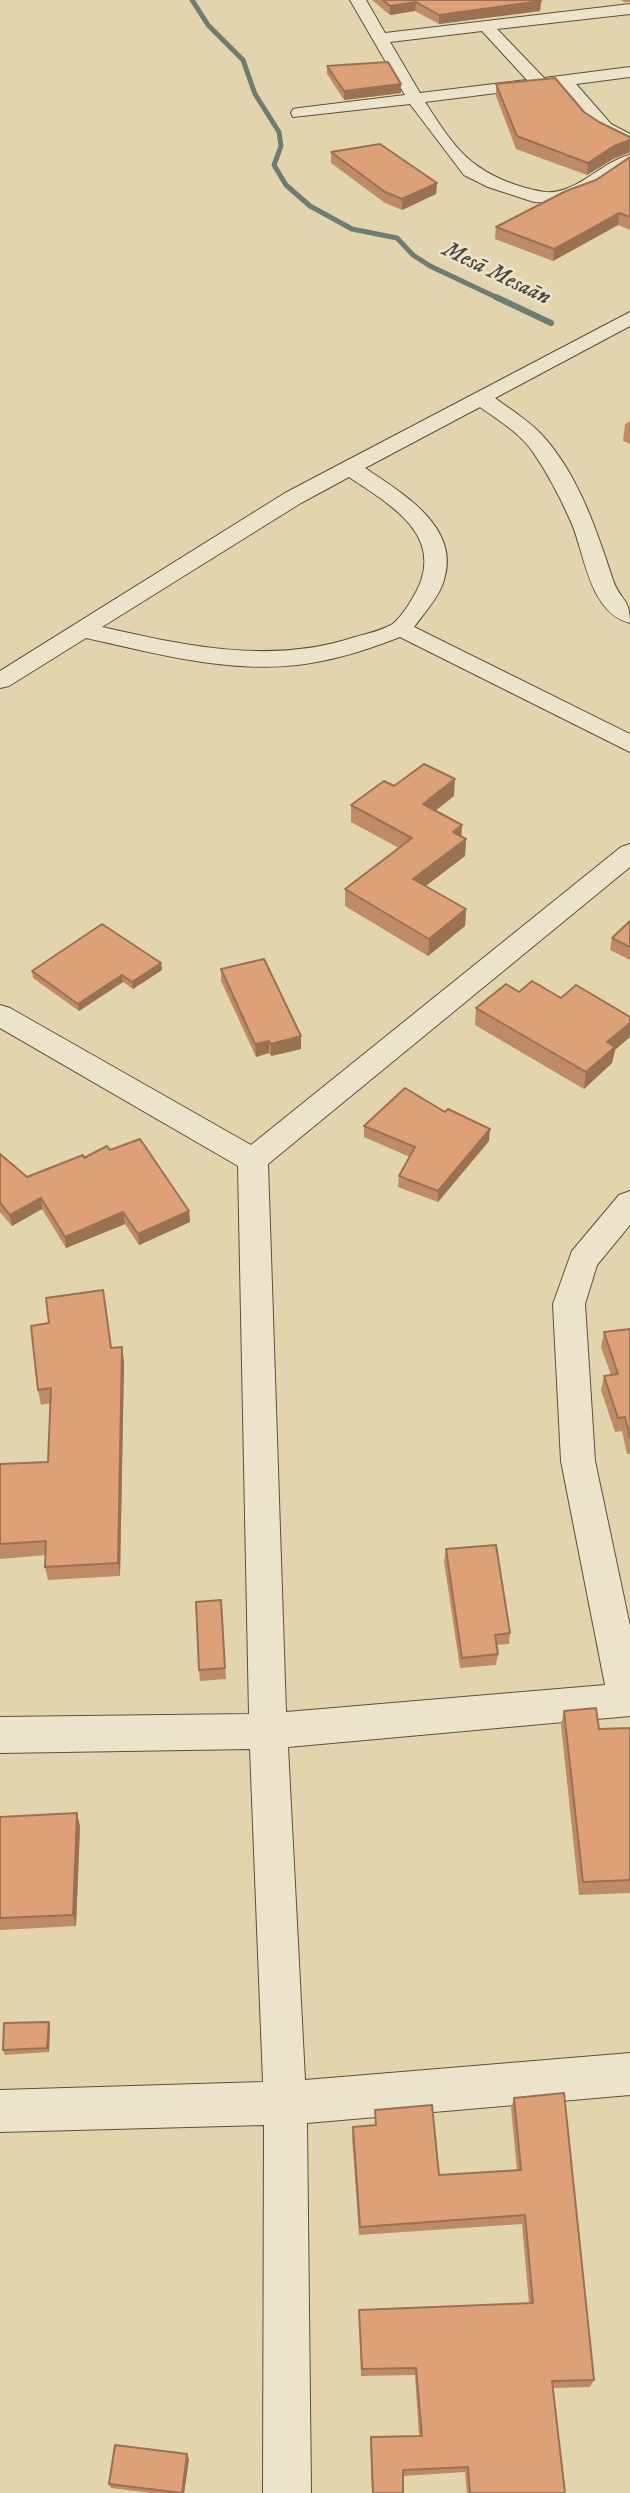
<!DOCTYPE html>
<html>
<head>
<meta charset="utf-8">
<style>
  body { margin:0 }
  canvas { display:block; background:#e2d5ad }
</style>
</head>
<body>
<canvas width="630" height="2493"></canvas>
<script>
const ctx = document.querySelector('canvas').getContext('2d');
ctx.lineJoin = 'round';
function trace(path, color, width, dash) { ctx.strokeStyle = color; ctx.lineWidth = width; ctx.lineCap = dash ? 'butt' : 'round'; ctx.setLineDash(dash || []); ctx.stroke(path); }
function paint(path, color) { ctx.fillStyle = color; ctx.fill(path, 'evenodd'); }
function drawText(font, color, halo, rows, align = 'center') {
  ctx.font = font + ' "IM FELL DW Pica",serif'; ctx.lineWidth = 5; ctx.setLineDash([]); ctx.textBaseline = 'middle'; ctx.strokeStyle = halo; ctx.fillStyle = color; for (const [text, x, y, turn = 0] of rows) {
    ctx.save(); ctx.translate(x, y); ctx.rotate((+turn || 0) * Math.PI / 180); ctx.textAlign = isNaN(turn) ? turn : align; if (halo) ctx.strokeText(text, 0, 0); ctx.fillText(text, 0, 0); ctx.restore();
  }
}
trace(new Path2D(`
  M 192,0 L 208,25 L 243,60 L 255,94 L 279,132 L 281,146 L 274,165 L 286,185 L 310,206 L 352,229 L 397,238 L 413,255 L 430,266 L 500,299`), '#6c7d73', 5);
trace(new Path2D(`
  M 496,297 L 551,323`), '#6c7d73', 6);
const street = new Path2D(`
  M 350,0 L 366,0 L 385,33 L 630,4 L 630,14 L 497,29 L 544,78 L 630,67 L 630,77 L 576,84 L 611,124 L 630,134 L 630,146 L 599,132 L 560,85 L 425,102 C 455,149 471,172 526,188 C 541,192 552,195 568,188 C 589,180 608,160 630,155 L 630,167 L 593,190 L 570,200 L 552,203 L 534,202 L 488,187 L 464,175 L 410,104 L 293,117 L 291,113 L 293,109 L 299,108 L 405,95 ZM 482,31 L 527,80 L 420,93 L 390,42 Z
  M 630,312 L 630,326 L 495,398 C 511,410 528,420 542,435 C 578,474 597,531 613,580 C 620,601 630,597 630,623 C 590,613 585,556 572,524 C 561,499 548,474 533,452 C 520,433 498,420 480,407 L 365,468 C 402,493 461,527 444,580 C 439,597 425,612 414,627 L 630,734 L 630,752 L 400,637 C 367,650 332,661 297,665 C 226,673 154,653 86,638 L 9,686 L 0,688 L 0,671 L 285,493 ZM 349,477 C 384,501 439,530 421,581 C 416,594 402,618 391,625 C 380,631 366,634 355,637 C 271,665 186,646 102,627 L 301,503 Z
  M 630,844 L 630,867 L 268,1164 L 286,1712 L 605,1685 L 561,1461 L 553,1304 L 572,1251 L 619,1195 L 630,1191 L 630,1225 L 597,1265 L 585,1304 L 595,1461 L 630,1626 L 630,1716 L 288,1747 L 305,2080 L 630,2053 L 630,2095 L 307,2123 L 311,2493 L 263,2493 L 264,2125 L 0,2132 L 0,2090 L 263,2082 L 250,1749 L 0,1753 L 0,1717 L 249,1714 L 238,1166 L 0,1028 L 0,1005 L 10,1008 L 251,1145 L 621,847 Z`);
trace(street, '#5b503e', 2);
paint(street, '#ece4ca');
paint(new Path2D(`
  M 372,0 L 538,0 L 541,1 L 540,11 L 439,24 L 415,11 L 390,15 Z
  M 621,0 L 630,0 L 630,2 L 624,2 Z
  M 327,66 L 401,93 L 344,100 L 327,74 Z
  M 496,84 L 584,112 L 599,122 L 630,137 L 630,153 L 613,159 L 587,175 L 516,149 L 496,96 Z
  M 331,152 L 437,183 L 436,194 L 402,210 L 385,203 L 331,163 Z
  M 630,157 L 630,230 L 618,225 L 553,261 L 495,239 L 496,227 L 596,180 Z
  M 630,421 L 630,444 L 623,441 L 625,424 Z
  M 394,786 L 454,796 L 435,811 L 461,836 L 466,839 L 465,856 L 426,886 L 466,909 L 465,926 L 428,956 L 345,906 L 345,889 L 399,848 L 351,822 L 351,805 Z
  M 630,921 L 630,960 L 610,950 L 612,938 Z
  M 161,963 L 162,970 L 133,989 L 123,982 L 79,1011 L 33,978 L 32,971 Z
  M 221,969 L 301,1036 L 301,1049 L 271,1056 L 269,1053 L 256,1057 L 221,981 Z
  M 476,1008 L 615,1050 L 612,1063 L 584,1089 L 475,1025 Z
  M 445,1112 L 489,1141 L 438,1202 L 398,1187 L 399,1176 L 410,1157 L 364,1137 L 364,1126 Z
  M 110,1150 L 189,1211 L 190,1222 L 139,1245 L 125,1224 L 66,1248 L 42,1209 L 12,1226 L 0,1212 L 0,1154 L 27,1177 Z
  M 630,1329 L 630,1454 L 627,1454 L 622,1431 L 615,1432 L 601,1390 L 604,1376 L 611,1375 L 601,1347 L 604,1332 Z
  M 122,1347 L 124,1362 L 120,1576 L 48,1580 L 45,1567 L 46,1555 L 0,1559 L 0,1464 L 48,1462 L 51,1403 L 41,1405 L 38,1390 L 111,1348 Z
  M 446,1549 L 510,1633 L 509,1644 L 496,1645 L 498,1654 L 496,1665 L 460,1668 L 444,1561 Z
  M 221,1600 L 226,1679 L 200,1681 L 199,1670 Z
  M 564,1711 L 599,1729 L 630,1728 L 630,1893 L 579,1895 L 561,1725 Z
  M 0,1817 L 80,1826 L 76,1926 L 0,1930 Z
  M 49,2022 L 50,2026 L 49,2052 L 5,2055 L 3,2050 Z
  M 514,2098 L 594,2380 L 590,2387 L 553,2388 L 565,2493 L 467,2493 L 465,2472 L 403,2476 L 403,2493 L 372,2493 L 370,2443 L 371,2437 L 419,2436 L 415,2375 L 361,2376 L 359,2318 L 359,2310 L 529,2303 L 522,2224 L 359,2235 L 352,2137 L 353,2127 L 375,2125 L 375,2110 L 439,2175 L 517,2170 L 511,2108 Z
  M 189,2459 L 184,2493 L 151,2493 L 111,2488 L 109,2484 Z`), '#bf8a66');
paint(new Path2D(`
  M 541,1 L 540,11 L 439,24 L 439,15 Z
  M 416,2 L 415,11 L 390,15 L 390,6 Z
  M 401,84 L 401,93 L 344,100 L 344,91 Z
  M 630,140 L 629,152 L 613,159 L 587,175 L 588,163 L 614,146 Z
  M 437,183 L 436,194 L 402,210 L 402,199 Z
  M 619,213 L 618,225 L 553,261 L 554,249 Z
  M 455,779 L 454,796 L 422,821 L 423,804 Z
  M 462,825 L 461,842 L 453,832 Z
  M 466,839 L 465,856 L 412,896 L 413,879 Z
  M 466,909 L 465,926 L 428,956 L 429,939 Z
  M 161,963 L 162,970 L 133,989 L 132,982 Z
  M 122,975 L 123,982 L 79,1011 L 78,1004 Z
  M 630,1023 L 630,1037 L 615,1050 L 612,1063 L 584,1089 L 586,1072 L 607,1042 Z
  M 301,1036 L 301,1049 L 271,1056 L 271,1044 Z
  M 269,1041 L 269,1053 L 256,1057 L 255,1044 Z
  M 490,1129 L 489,1141 L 438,1202 L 438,1191 Z
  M 41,1198 L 42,1209 L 12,1226 L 10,1215 Z
  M 189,1211 L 190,1222 L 139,1245 L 138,1234 Z
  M 123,1212 L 125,1224 L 66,1248 L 65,1237 Z
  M 122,1347 L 124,1362 L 120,1576 L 118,1563 Z
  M 77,1813 L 80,1826 L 76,1926 L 73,1915 Z
  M 49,2022 L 50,2026 L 49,2052 L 47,2048 Z
  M 187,2454 L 189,2459 L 184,2493 L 182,2493 Z`), '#9b7153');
const building = new Path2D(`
  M 383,0 L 538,0 L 541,1 L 439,15 L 416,2 L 390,6 Z
  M 388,62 L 401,84 L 344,91 L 327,66 Z
  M 555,78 L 584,112 L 599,122 L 630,137 L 630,140 L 614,146 L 588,163 L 517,136 L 496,84 Z
  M 380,144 L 437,183 L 402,199 L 385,192 L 331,152 Z
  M 630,157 L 630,217 L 619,213 L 554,249 L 496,227 L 566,191 L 596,180 Z
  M 424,764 L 455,779 L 423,804 L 462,825 L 453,832 L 466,839 L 413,879 L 466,909 L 429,939 L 345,889 L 412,838 L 351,805 L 384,781 L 394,786 Z
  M 630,921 L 630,947 L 612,938 Z
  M 102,924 L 161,963 L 132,982 L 122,975 L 78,1004 L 32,971 Z
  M 264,959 L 301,1036 L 271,1044 L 269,1041 L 255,1044 L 221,969 Z
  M 532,981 L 561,998 L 576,985 L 630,1017 L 630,1023 L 607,1042 L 615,1047 L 586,1072 L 476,1008 L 506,984 L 519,992 Z
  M 405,1088 L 445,1112 L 448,1109 L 490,1129 L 438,1191 L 399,1176 L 415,1147 L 364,1126 Z
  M 140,1139 L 189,1211 L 138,1234 L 123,1212 L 65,1237 L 41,1198 L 10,1215 L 0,1203 L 0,1154 L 27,1177 L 83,1155 L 84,1158 L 107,1146 L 110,1150 Z
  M 103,1290 L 111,1348 L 122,1347 L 118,1563 L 45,1567 L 46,1541 L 0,1544 L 0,1464 L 48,1462 L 51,1388 L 38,1390 L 31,1326 L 49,1323 L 46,1298 Z
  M 630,1329 L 630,1438 L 625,1417 L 618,1418 L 604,1376 L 618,1374 L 604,1332 Z
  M 496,1545 L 510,1633 L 495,1635 L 498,1654 L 462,1658 L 446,1549 Z
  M 221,1600 L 225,1668 L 199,1670 L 196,1602 Z
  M 596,1708 L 599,1729 L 630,1728 L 630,1880 L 583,1882 L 564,1711 Z
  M 77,1813 L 73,1915 L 0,1918 L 0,1817 Z
  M 49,2022 L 47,2048 L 3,2050 L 4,2023 Z
  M 564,2093 L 594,2380 L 552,2381 L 565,2493 L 470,2493 L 468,2467 L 403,2470 L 403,2493 L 373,2493 L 371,2437 L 422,2436 L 416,2368 L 362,2369 L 359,2310 L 533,2303 L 525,2215 L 360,2227 L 353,2127 L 376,2125 L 375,2110 L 432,2105 L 439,2175 L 521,2170 L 514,2098 Z
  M 115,2445 L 187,2454 L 182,2493 L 109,2484 Z`);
paint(building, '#dea177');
trace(building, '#9b7153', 2);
drawText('italic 23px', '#48493e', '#ece4ca', [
  ["Mesā Mesaān",496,275,26]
]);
</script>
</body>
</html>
